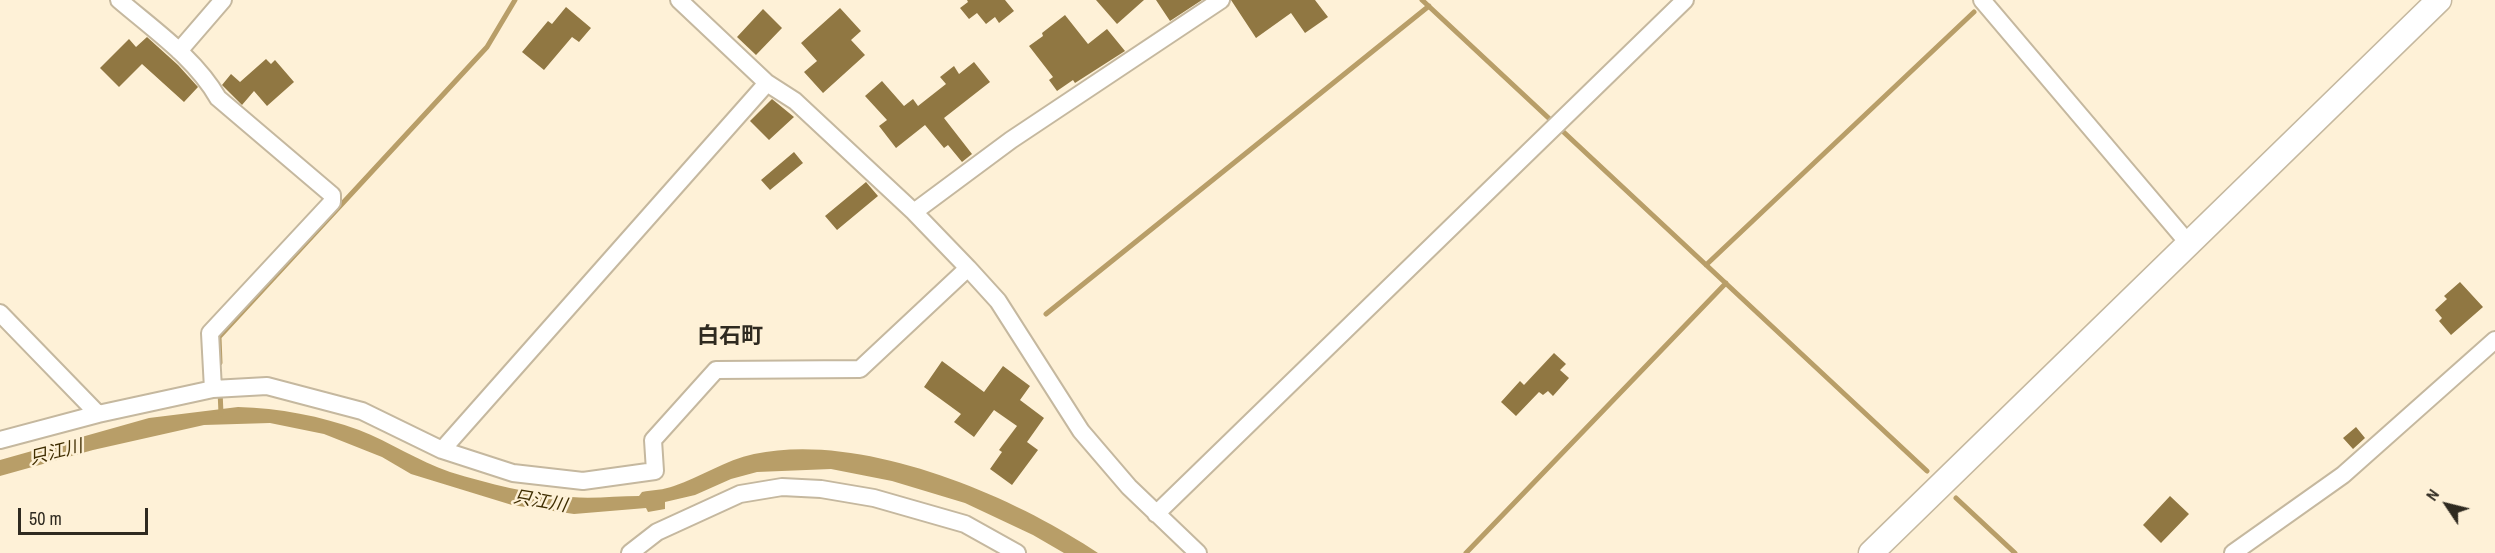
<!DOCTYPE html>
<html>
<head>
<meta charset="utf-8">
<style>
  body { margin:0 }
  #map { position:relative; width:2495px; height:553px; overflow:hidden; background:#fef1d7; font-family:"Archivo Narrow",sans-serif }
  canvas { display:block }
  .north { position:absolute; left:2417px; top:475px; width:60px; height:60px; -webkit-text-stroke:4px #fef1d7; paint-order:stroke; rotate:305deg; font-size:16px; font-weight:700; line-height:24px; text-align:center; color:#2f2a20 }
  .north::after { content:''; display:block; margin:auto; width:21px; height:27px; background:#2f2a20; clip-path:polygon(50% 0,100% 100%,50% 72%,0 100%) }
  .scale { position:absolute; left:18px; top:508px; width:130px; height:27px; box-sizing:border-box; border:3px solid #2f2a20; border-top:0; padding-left:8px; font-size:18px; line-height:21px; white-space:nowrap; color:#2f2a20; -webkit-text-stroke:4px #fef1d7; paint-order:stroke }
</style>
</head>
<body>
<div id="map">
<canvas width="2495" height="553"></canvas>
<div class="north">N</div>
<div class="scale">50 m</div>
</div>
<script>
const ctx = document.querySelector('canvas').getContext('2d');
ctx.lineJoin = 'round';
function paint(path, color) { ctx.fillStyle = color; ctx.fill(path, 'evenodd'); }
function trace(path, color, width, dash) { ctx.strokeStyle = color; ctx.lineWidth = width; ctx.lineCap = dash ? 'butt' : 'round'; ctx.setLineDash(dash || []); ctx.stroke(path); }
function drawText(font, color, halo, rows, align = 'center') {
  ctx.font = font + ' "Archivo Narrow","Noto Sans JP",sans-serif'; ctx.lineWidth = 5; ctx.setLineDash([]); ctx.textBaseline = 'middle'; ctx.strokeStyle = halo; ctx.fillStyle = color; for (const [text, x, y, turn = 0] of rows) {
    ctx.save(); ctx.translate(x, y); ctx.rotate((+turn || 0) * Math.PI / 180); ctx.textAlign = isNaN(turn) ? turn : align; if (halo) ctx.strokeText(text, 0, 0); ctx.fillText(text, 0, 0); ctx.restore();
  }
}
paint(new Path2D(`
  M 238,407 C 279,408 321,416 359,430 C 390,442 418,461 450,472 C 490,484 529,494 571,497 C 593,499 617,496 639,496 L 642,492 C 652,490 664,490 674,486 C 701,477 725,460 754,454 C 860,431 1011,494 1098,553 L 1064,553 L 1033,535 L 965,503 L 892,481 L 831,469 L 757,472 L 731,479 L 695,495 L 665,502 L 665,509 L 648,512 L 646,508 L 574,514 L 512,505 L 411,474 L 382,457 L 324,434 L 270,423 L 204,425 L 93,450 L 0,476 L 0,460 L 149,418 Z`), '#b89e68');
trace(new Path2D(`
  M 1422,0 L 1927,471
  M 1706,265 L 1974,12
  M 1046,314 L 1429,6
  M 220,363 L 219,337 L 487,47 L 515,0
  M 220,390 L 221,414
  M 1956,498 L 2015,553
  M 1466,553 L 1726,283`), '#b89e68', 5);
paint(new Path2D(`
  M 967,0 L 1005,0 L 1014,11 L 999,23 L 995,17 L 986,24 L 977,13 L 969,19 L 960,8 L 968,2 Z
  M 1096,0 L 1144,0 L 1117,24 Z
  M 1156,0 L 1202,0 L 1170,21 Z
  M 1231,0 L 1315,0 L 1328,17 L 1305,33 L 1291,13 L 1256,38 Z
  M 566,7 L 591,28 L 579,42 L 572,37 L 544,70 L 522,52 L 548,21 L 552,24 Z
  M 840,8 L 861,31 L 851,40 L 865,55 L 823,93 L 804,72 L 817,61 L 801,43 Z
  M 763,9 L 782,28 L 756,55 L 737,37 Z
  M 1065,15 L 1088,44 L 1107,29 L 1125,51 L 1075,83 L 1073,80 L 1057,91 L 1049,80 L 1053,77 L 1029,46 L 1043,36 L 1042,33 Z
  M 147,37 L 178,65 L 198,87 L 184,102 L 142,64 L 119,87 L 100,68 L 129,39 L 136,47 Z
  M 266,59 L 271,64 L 275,60 L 294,82 L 267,106 L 254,91 L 242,105 L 222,85 L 231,74 L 240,82 Z
  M 974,62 L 990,82 L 944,118 L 972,154 L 962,162 L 948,145 L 944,148 L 925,125 L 896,148 L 879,126 L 887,120 L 865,96 L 882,81 L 904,106 L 913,99 L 918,106 L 946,84 L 940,77 L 954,66 L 959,74 Z
  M 772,99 L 794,117 L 769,140 L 750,121 Z
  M 794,152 L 803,163 L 770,190 L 761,180 Z
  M 866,182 L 878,196 L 837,230 L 825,216 Z
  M 2460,282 L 2483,307 L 2451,335 L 2439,321 L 2442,318 L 2435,310 L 2447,299 L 2444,296 Z
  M 1554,353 L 1566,364 L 1560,370 L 1569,378 L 1553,396 L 1548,391 L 1543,395 L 1539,392 L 1516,416 L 1501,402 L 1520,381 L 1524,385 Z
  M 942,361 L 984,392 L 1003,366 L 1030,386 L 1020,400 L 1044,418 L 1027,442 L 1038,450 L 1012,485 L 990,469 L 1002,452 L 999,450 L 1017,426 L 994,410 L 974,437 L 954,422 L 961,414 L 924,387 Z
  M 2356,427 L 2365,438 L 2353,449 L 2343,438 Z
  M 2170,496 L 2189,514 L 2161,543 L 2143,525 Z`), '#907742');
const street = new Path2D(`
  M 119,0 C 154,30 195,58 218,98 L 332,195 L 332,202 L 210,333 L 213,389
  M 679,0 L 767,83 L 795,101 L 914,212 L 968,268 L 998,301 L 1081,431 L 1129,487 L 1198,553
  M 1982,0 L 2189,244
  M 179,51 L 223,0
  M 914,212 L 1011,140 L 1221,0
  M 0,313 L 98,414
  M 0,440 L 98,414 L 213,389 L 267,386 L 362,411 L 442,450 L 513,473 L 583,481 L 655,471 L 653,440 L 716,370 L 860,369 L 968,268
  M 442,450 L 767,83
  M 1156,514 L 1685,0
  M 630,553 L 657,532 L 740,494 L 782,487 L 821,489 L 874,498 L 965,524 L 1017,553
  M 2233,553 L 2343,475 L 2495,340`);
const secondary = new Path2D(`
  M 1871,553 L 2439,0`);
trace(street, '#c5b89f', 20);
trace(secondary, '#c5b89f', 27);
trace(street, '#fff', 16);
trace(secondary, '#fff', 24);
drawText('italic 18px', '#3f2d00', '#fef1d7', [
  ["只江川",56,453,-14],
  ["只江川",540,502,10]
]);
drawText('bold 22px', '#2f2a20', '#fef1d7', [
  ["白石町",730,337]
]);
</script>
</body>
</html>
